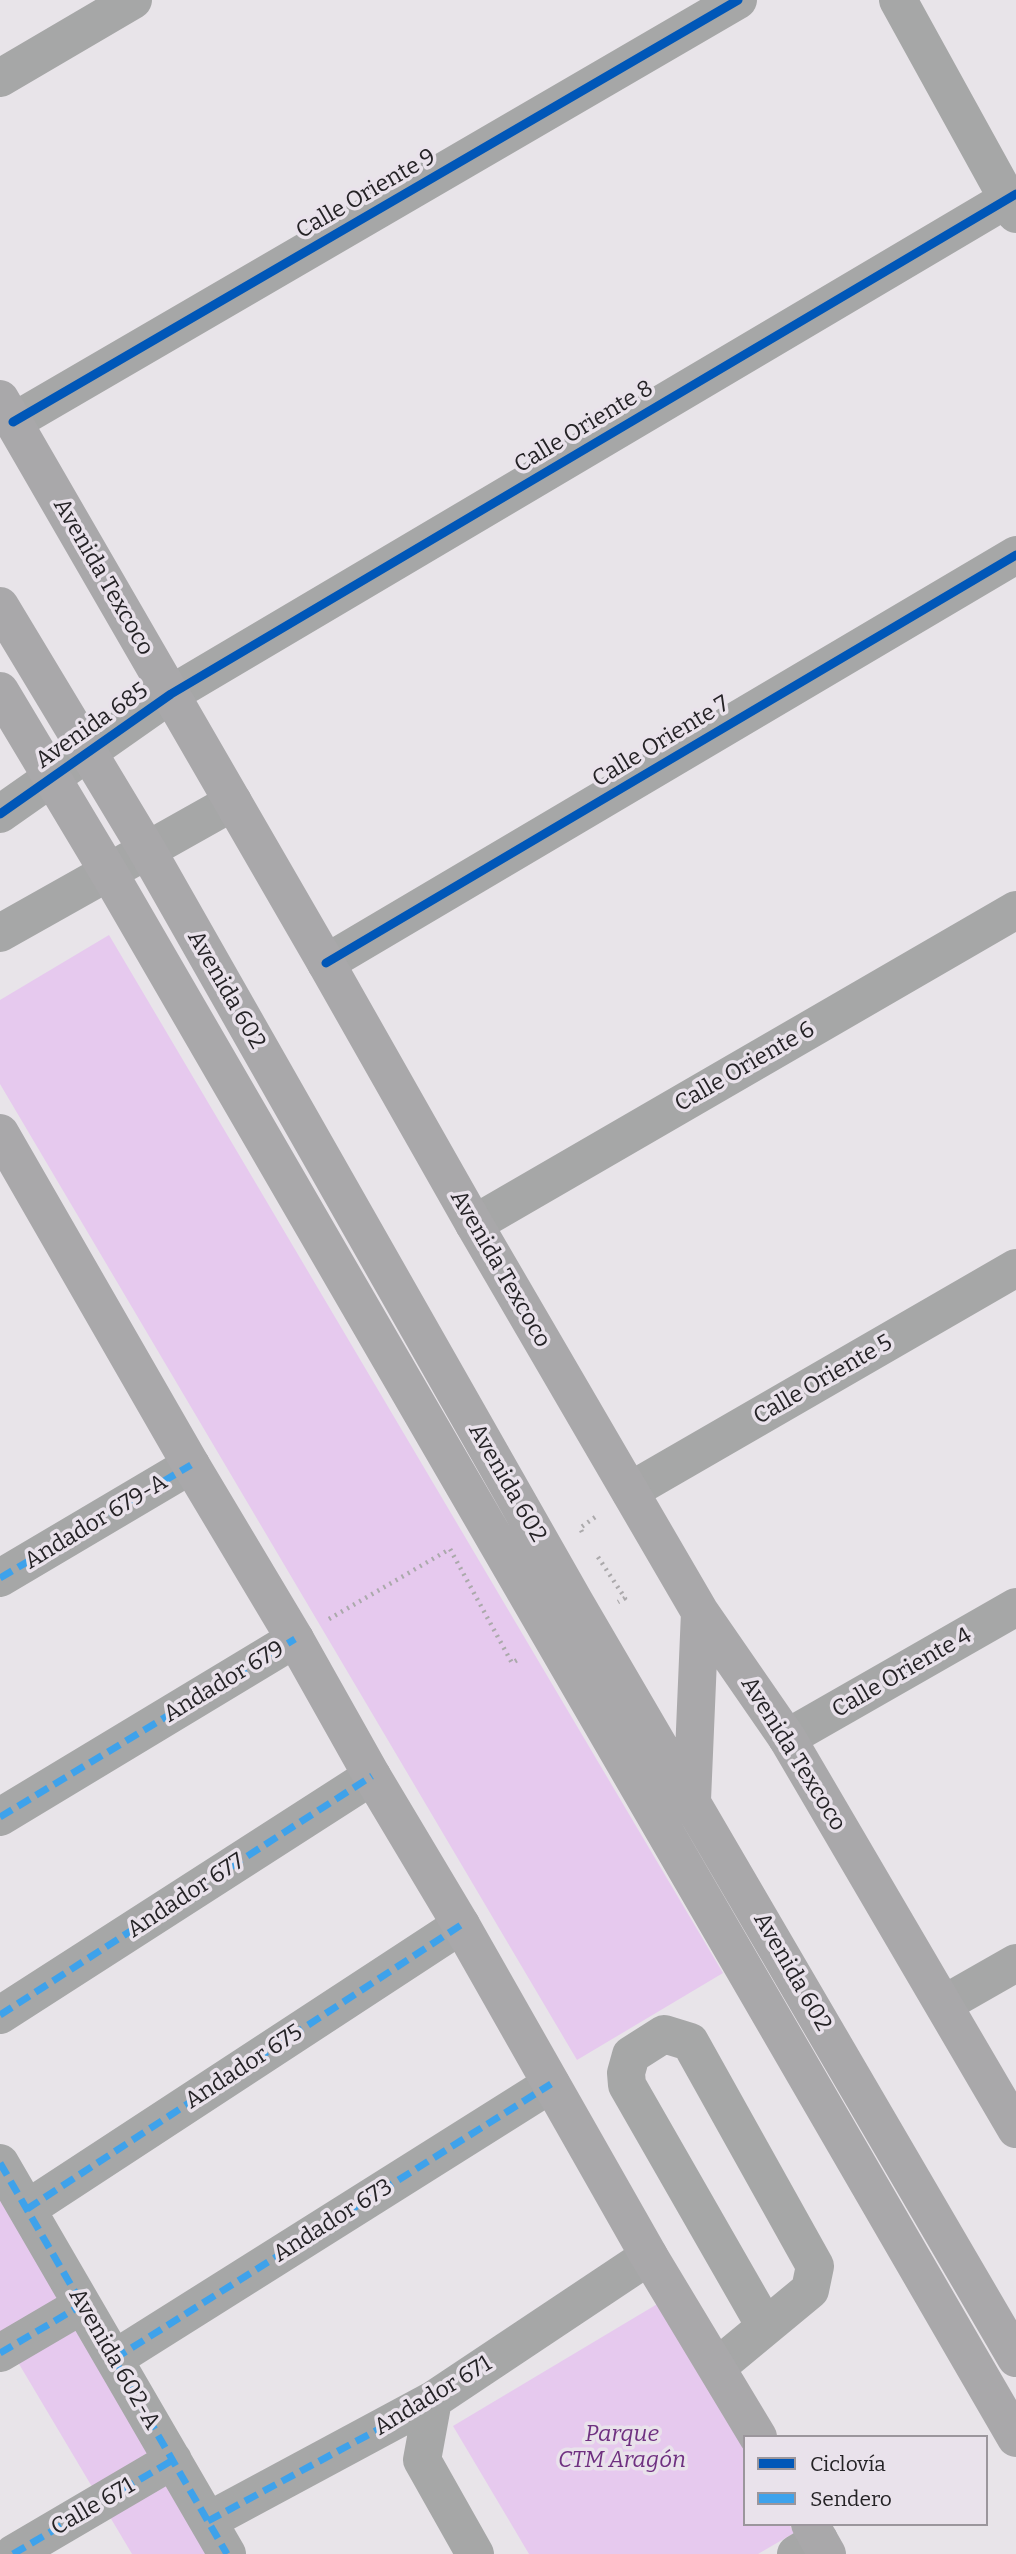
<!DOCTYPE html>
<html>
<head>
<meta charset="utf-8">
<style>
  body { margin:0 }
  #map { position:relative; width:1016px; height:2554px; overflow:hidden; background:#e8e4e9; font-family:Bitter,serif }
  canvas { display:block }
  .legend { position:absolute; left:743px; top:2435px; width:245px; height:91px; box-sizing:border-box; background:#e9e2eb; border:2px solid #9b969c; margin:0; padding:9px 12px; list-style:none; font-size:21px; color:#252326 }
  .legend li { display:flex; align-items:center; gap:14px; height:35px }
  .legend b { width:35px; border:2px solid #9b969c }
</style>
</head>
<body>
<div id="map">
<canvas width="1016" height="2554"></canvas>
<ul class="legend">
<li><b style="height:9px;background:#0057b8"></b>Ciclovía</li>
<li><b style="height:9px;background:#3ea2eb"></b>Sendero</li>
</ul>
</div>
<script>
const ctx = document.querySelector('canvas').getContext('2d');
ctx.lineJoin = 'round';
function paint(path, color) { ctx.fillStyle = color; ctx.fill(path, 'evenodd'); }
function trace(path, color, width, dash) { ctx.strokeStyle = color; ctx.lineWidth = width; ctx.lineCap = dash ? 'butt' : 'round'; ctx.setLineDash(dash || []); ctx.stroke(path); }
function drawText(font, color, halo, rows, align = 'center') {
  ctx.font = font + ' Bitter,serif'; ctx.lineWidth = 7; ctx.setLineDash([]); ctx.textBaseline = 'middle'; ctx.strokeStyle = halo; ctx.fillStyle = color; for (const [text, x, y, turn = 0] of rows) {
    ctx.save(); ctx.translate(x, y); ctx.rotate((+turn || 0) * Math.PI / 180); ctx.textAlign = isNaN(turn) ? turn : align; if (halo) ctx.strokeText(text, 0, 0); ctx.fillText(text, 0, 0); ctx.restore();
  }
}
paint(new Path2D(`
  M 109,935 L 723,1973 L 577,2060 L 0,1084 L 0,1000 Z
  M 0,2179 L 222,2554 L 132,2554 L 0,2332 Z
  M 659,2303 L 745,2449 L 745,2524 L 789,2524 L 794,2533 L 758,2554 L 529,2554 L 453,2426 Z`), '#e6c9ee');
trace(new Path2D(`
  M 582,1532 L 580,1528 L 598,1515
  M 598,1557 L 625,1598 L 618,1602
  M 329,1619 L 450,1549 L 512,1663 L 519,1659`), '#aba9ab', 4.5, [2, 5]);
trace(new Path2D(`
  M 898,0 L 1016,214
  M 0,78 L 133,0
  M 13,422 L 738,0
  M 0,814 L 171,694 L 1016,194
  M 0,933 L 233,802
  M 326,963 L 1016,555
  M 474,1224 L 1016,910
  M 630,1491 L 1016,1268
  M 0,1578 L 191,1465
  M 787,1738 L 1016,1607
  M 0,1817 L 295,1639
  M 944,2004 L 1016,1963
  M 0,2015 L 372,1776
  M 0,2163 L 227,2554
  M 27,2209 L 461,1925
  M 0,2353 L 82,2305
  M 114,2359 L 551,2084
  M 717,2367 L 810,2290 L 815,2266 L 690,2042 L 664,2034 L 631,2055 L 626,2073 L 627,2085 L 765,2326
  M 433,2400 L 422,2460 L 475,2554
  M 208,2521 L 433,2400 L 649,2256
  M 13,2554 L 173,2460
  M 796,2554 L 819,2540`), '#a6a7a7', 38);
trace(new Path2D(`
  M 0,399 L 326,963 L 474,1224 L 700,1612 L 787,1738 L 1016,2129
  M 0,606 L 147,850 L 574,1601 L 1016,2358
  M 0,691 L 109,873 L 1016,2438
  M 0,1133 L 191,1465 L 295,1639 L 372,1776 L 461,1925 L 649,2256 L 758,2437
  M 692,1800 L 700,1612
  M 810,2524 L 827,2554`), '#a9a8aa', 38);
trace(new Path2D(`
  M 0,1578 L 191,1465
  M 0,1817 L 295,1639
  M 0,2015 L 372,1776
  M 0,2163 L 227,2554
  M 27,2209 L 461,1925
  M 0,2353 L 82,2305
  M 114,2359 L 551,2084
  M 208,2521 L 433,2400
  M 13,2554 L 173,2460`), '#3ea2eb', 7, [14, 7]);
trace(new Path2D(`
  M 13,422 L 738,0
  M 0,814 L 171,694 L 1016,194
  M 326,963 L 1016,555`), '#0057b8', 9);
drawText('23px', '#252326', '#e9e2eb', [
  ["Calle Oriente 9",366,194,-30],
  ["Calle Oriente 8",584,427,-31],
  ["Avenida Texcoco",103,577,60],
  ["Avenida 685",92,726,-35],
  ["Calle Oriente 7",661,742,-31],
  ["Avenida 602",226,990,60],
  ["Calle Oriente 6",745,1067,-30],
  ["Avenida Texcoco",500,1269,60],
  ["Calle Oriente 5",823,1380,-30],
  ["Avenida 602",507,1483,60],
  ["Andador 679-A",96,1522,-31],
  ["Calle Oriente 4",902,1673,-30],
  ["Andador 679",224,1682,-31],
  ["Avenida Texcoco",793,1754,58],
  ["Andador 677",186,1896,-33],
  ["Avenida 602",792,1972,60],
  ["Andador 675",244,2067,-33],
  ["Andador 673",333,2221,-32],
  ["Avenida 602-A",114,2359,60],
  ["Andador 671",433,2396,-31],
  ["Calle 671",93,2507,-30]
]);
drawText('italic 23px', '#6f3181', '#e9e2eb', [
  ["Parque",622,2435],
  ["CTM Aragón",622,2461]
]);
</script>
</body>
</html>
